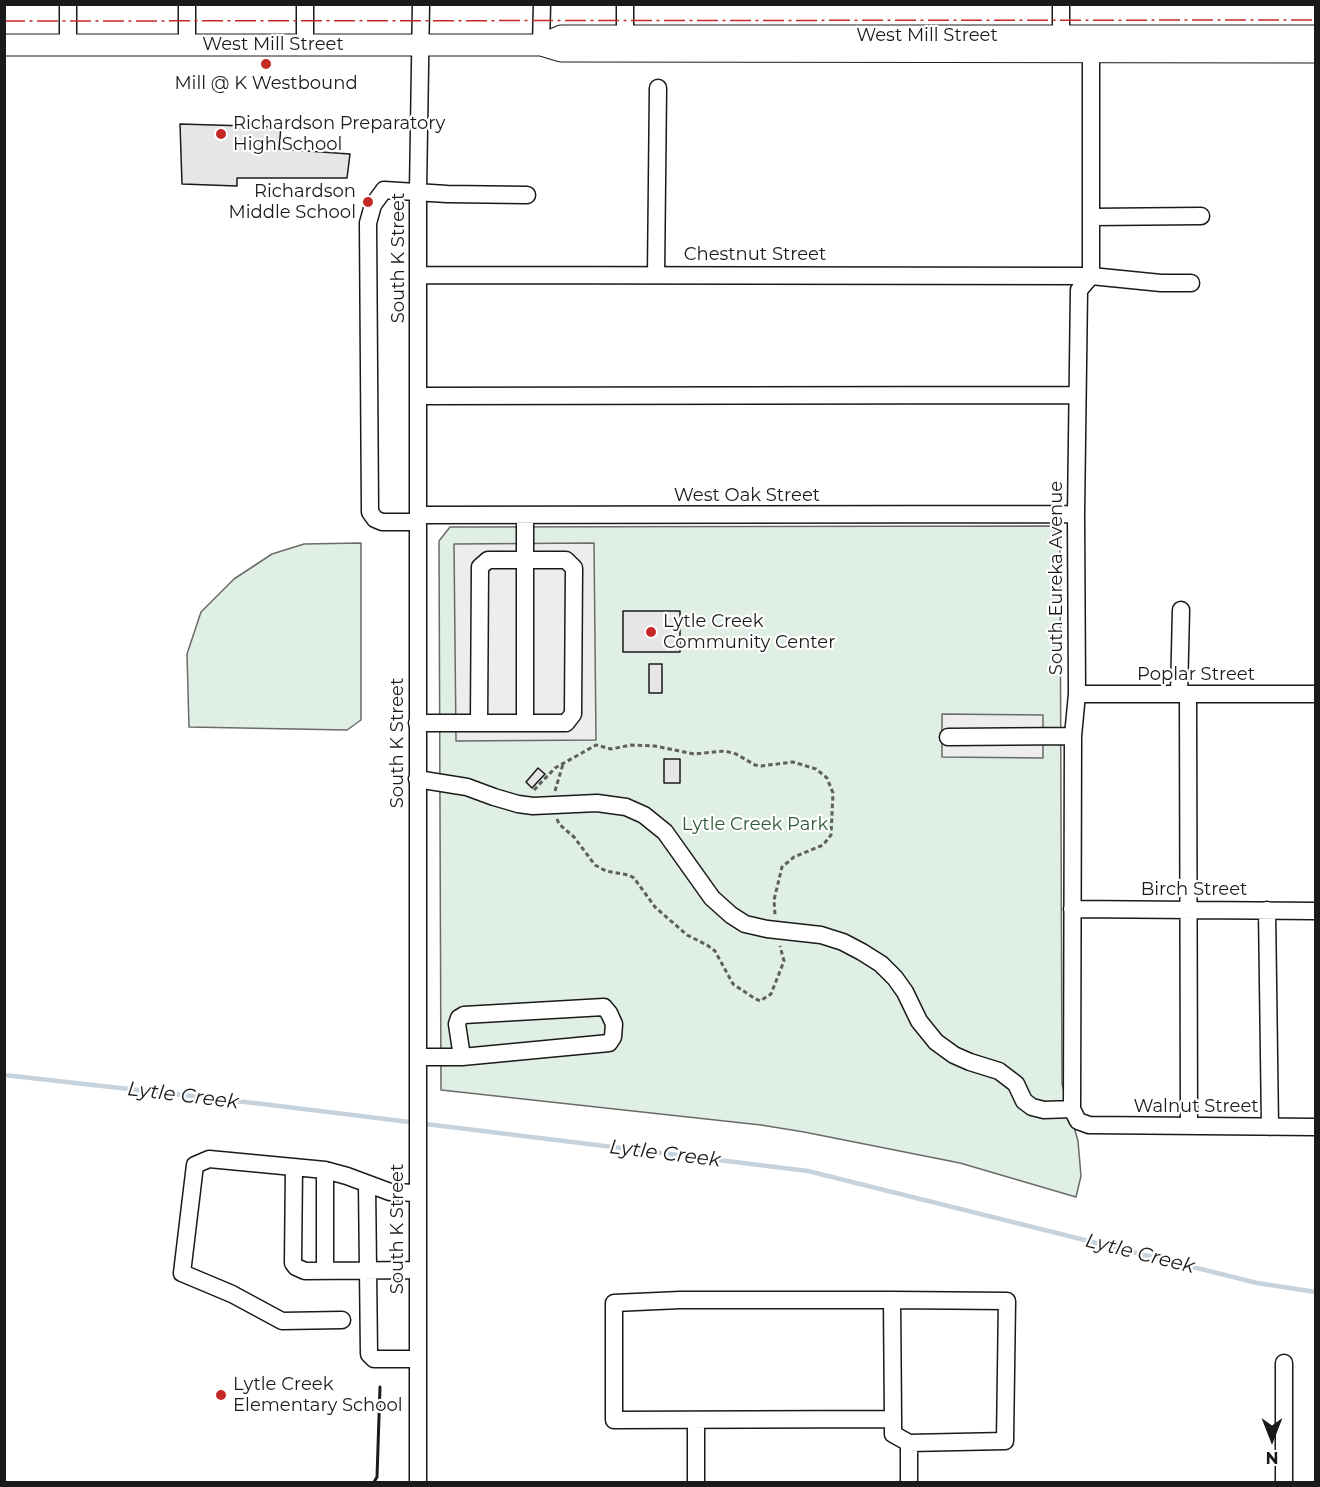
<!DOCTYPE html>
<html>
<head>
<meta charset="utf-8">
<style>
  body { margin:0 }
  #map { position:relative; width:1320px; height:1487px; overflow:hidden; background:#fff; font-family:Montserrat,sans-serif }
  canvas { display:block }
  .frame { position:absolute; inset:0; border:6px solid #1a1a1a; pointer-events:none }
  .north { position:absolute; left:1242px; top:1409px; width:60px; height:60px; -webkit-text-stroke:4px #fff; paint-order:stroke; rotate:180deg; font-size:16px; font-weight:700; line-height:24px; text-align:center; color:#1a1a1a }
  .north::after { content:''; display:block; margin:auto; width:21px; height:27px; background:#1a1a1a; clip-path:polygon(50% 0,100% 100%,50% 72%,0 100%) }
</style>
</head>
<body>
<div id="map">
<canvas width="1320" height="1487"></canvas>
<div class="frame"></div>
<div class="north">N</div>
</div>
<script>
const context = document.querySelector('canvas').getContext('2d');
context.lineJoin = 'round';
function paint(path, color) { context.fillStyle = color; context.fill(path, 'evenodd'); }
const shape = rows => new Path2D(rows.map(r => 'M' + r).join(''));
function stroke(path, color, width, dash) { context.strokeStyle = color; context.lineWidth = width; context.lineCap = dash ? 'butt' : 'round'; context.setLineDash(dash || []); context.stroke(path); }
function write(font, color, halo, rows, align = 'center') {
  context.font = font + ' Montserrat,sans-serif'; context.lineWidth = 4.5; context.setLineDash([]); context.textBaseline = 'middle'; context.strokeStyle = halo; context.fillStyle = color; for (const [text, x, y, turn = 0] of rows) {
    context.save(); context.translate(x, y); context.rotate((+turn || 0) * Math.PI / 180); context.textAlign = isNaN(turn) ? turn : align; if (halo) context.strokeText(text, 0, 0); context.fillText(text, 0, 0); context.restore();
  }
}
const green = shape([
  [1050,526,1060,537,1062,1084,1078,1141,1081,1176,1076,1197,960,1163,804,1132,761,1125,441,1090,439,541,450,527,1050,526],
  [361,543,361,720,347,730,189,727,187,654,201,612,234,579,272,554,304,544,361,543]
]);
const parking = shape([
  [594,543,596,740,456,741,454,544,594,543],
  [942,714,1043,715,1043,758,942,757,942,714]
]);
const stream = shape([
  [4,1075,263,1104,808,1171,1257,1283,1316,1292]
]);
const building = shape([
  [180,124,281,127,279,149,350,154,347,178,237,178,237,186,182,184,180,124],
  [623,611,680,611,680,652,623,652,623,611],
  [649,664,662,664,662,693,649,693,649,664],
  [664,759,680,759,680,783,664,783,664,759],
  [538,768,545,774,532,788,526,782,538,768]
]);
const path = shape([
  [534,790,555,768,596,745,611,749,631,745,655,746,694,754,725,751,736,754,755,765,761,766,793,762,816,769,827,778,833,793,831,835,823,845,794,857,782,867,774,900,775,915],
  [555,791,563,764],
  [557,819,559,824,574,837,595,865,606,871,629,875,634,878,655,907,687,935,707,945,715,951,733,984,754,998,760,1001,771,994,784,961,780,946]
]);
const minor = shape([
  [68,4,68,45],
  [187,4,187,45],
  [305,4,305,45],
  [625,4,625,36],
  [1061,4,1061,37],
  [1091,40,1091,276,1079,290,1076,514,1077,694,1073,736,1072,1109,1078,1121,1089,1125,1316,1127],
  [541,45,542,4],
  [1091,217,1201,216],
  [418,275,1091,276,1161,283,1191,283],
  [656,275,658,88],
  [419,396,1077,395],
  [418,515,1076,514],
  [418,522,382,522,375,519,370,512,368,223,373,205,384,190,447,194,527,195],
  [1077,694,1316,694],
  [1179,694,1181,610],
  [1188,694,1189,1126],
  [417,723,566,723,573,714,574,568,566,560,488,560,480,567,479,723],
  [525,723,525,515],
  [948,737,1073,736],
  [417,779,467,787,494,797,518,804,533,806,597,803,626,807,644,815,665,832,712,898,731,915,745,924,767,929,821,935,843,942,862,952,881,964,895,978,905,992,919,1021,936,1042,954,1055,970,1062,999,1071,1016,1084,1024,1101,1032,1107,1044,1110,1072,1109],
  [1072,909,1316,911],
  [1267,910,1270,1127],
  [418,1057,462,1057,609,1043,613,1037,614,1024,609,1013,604,1007,464,1015,459,1018,457,1024,462,1057],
  [294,1167,293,1263,296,1267,305,1271,418,1270],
  [325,1170,325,1271],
  [367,1184,369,1354,374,1359,418,1359],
  [892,1300,1007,1301,1005,1441,909,1443],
  [342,1320,282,1321,232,1294,182,1273,195,1165,209,1159,325,1170,347,1176,390,1192,418,1193],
  [893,1419,614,1420,614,1303,680,1300,892,1300,893,1419,893,1434,909,1443,909,1482],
  [418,1482,418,191,421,4],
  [696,1482,696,1420],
  [1284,1482,1284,1363]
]);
const major = shape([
  [4,45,541,45,561,51,1316,52],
  [541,45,561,36,1316,36]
]);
const wall = shape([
  [374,1482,377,1477,380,1387]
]);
const power = shape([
  [4,21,1316,20]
]);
const markers = [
  [266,64,6,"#c62828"],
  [221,134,6,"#c62828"],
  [368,202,6,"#c62828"],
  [651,632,6,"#c62828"],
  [221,1395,6,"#c62828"]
];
const streetNames = [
  ["West Mill Street",927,36],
  ["West Mill Street",273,45],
  ["Chestnut Street",755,255],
  ["South K Street",399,258,-90],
  ["West Oak Street",747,496],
  ["South Eureka Avenue",1057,578,-90],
  ["Poplar Street",1196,675],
  ["South K Street",398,743,-90],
  ["Birch Street",1194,890],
  ["Walnut Street",1196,1107],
  ["South K Street",398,1229,-90]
];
const poiNames = [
  ["Mill @ K Westbound",266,84,"center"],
  ["Richardson Preparatory",233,124],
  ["High School",233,145],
  ["Richardson",356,192,"right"],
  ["Middle School",356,213,"right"],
  ["Lytle Creek",663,622],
  ["Community Center",663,643],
  ["Lytle Creek",233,1385],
  ["Elementary School",233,1406]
];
const parkNames = [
  ["Lytle Creek Park",755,825]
];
const waterNames = [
  ["Lytle Creek",183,1096,7],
  ["Lytle Creek",665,1154,7],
  ["Lytle Creek",1140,1254,14]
];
paint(green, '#e0efe3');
stroke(green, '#6a6a6a', 1.5);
paint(parking, '#ededed');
stroke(parking, '#6a6a6a', 1.5);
stroke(stream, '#c6d2dc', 4.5);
paint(building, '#e6e6e6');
stroke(building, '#1a1a1a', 1.5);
stroke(minor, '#1a1a1a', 19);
stroke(major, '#1a1a1a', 23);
stroke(path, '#5f5f5f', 3, [4.5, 3]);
stroke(minor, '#fff', 16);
stroke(major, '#fff', 21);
stroke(wall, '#1a1a1a', 3);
stroke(power, '#c62828', 1.5, [21, 4.5, 3, 4.5]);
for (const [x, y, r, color] of markers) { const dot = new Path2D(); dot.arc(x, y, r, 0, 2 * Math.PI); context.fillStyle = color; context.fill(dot); stroke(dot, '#fff', 2); }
write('18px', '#1a1a1a', '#fff', streetNames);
write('18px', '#1a1a1a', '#fff', poiNames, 'left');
write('18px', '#2b5a34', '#fff', parkNames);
write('italic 20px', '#1a1a1a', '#fff', waterNames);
</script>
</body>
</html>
